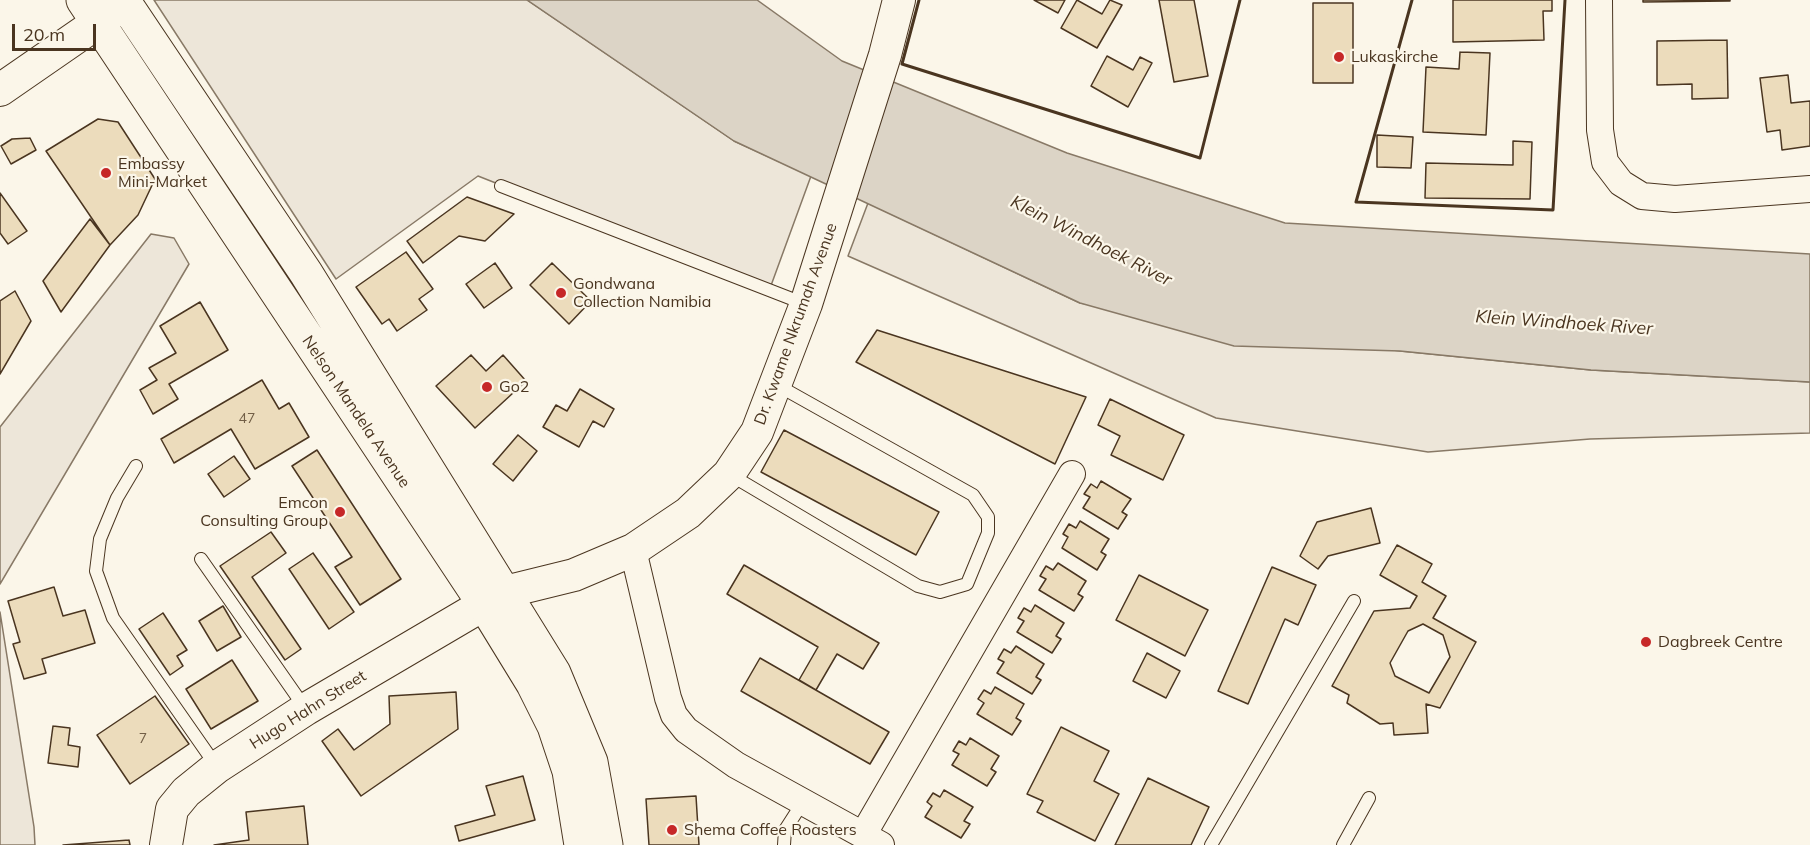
<!DOCTYPE html>
<html>
<head>
<meta charset="utf-8">
<style>
  body { margin:0 }
  #map { position:relative; width:1810px; height:845px; overflow:hidden; background:#fbf6e9; font-family:Mulish,sans-serif }
  canvas { display:block }
  .scale { position:absolute; left:12px; top:24px; width:84px; height:27px; box-sizing:border-box; border:3px solid #4a3520; border-top:0; padding-left:8px; font-size:18px; line-height:21px; white-space:nowrap; color:#4a3520; -webkit-text-stroke:4px #fbf6e9; paint-order:stroke }
</style>
</head>
<body>
<div id="map">
<canvas width="1810" height="845"></canvas>
<div class="scale">20 m</div>
</div>
<script>
const context = document.querySelector('canvas').getContext('2d');
context.lineJoin = 'round';
function paint(path, color) { context.fillStyle = color; context.fill(path, 'evenodd'); }
const shape = rows => new Path2D(rows.map(r => 'M' + r).join(''));
function stroke(path, color, width, dash) { context.strokeStyle = color; context.lineWidth = width; context.lineCap = dash ? 'butt' : 'round'; context.setLineDash(dash || []); context.stroke(path); }
function write(font, color, halo, rows, align = 'center') {
  context.font = font + ' Mulish,sans-serif'; context.lineWidth = 4.5; context.setLineDash([]); context.textBaseline = 'middle'; context.strokeStyle = halo; context.fillStyle = color; for (const [text, x, y, turn = 0] of rows) {
    context.save(); context.translate(x, y); context.rotate((+turn || 0) * Math.PI / 180); context.textAlign = isNaN(turn) ? turn : align; if (halo) context.strokeText(text, 0, 0); context.fillText(text, 0, 0); context.restore();
  }
}
const green = shape([
  [154,0,527,0,734,141,811,176,769,291,478,176,336,279,154,0],
  [868,203,1080,303,1400,351,1591,370,1810,382,1810,433,1590,439,1428,452,1216,418,848,256,868,203],
  [151,234,174,238,189,264,0,584,0,427,151,234],
  [0,612,34,827,35,845,0,845,0,612]
]);
const water = shape([
  [527,0,757,0,842,61,1067,153,1285,223,1810,254,1810,382,1591,370,1400,351,1234,346,1080,303,734,141,527,0]
]);
const building = shape([
  [1034,0,1065,0,1058,13,1034,0],
  [1077,0,1102,14,1110,0,1122,5,1097,48,1061,28,1077,0],
  [1159,0,1194,0,1208,76,1174,82,1159,0],
  [1453,0,1552,0,1552,11,1543,11,1544,40,1453,42,1453,0],
  [1643,0,1730,0,1730,1,1643,2,1643,0],
  [1313,3,1353,3,1353,83,1313,83,1313,3],
  [1727,40,1728,98,1692,99,1692,84,1657,85,1657,41,1727,40],
  [1460,52,1490,53,1486,135,1423,132,1426,67,1459,69,1460,52],
  [1107,56,1133,70,1140,57,1152,63,1128,107,1091,86,1107,56],
  [1788,75,1791,103,1810,101,1810,146,1782,150,1780,130,1767,132,1760,78,1788,75],
  [98,119,118,122,155,179,138,215,110,245,46,151,98,119],
  [1377,135,1413,137,1411,168,1377,167,1377,135],
  [30,138,36,150,11,164,1,146,12,139,30,138],
  [1513,141,1532,142,1530,199,1425,198,1426,163,1513,165,1513,141],
  [0,193,27,231,8,244,0,233,0,193],
  [467,197,514,214,485,241,459,236,423,263,407,241,467,197],
  [90,219,110,245,61,312,43,281,90,219],
  [406,252,433,289,419,299,427,310,397,331,389,319,382,324,356,287,406,252],
  [495,263,512,288,484,308,466,284,495,263],
  [552,263,591,301,569,324,530,285,552,263],
  [15,291,31,321,0,374,0,301,15,291],
  [200,302,228,350,169,384,178,399,153,414,140,390,157,380,149,368,176,353,160,326,200,302],
  [877,330,1086,397,1055,464,856,362,877,330],
  [471,355,486,371,503,355,526,381,475,428,436,386,471,355],
  [262,380,279,409,289,403,309,437,255,469,231,429,174,463,161,439,262,380],
  [580,389,614,409,604,427,593,421,579,447,543,427,556,405,567,411,580,389],
  [1110,399,1184,435,1163,480,1111,455,1120,436,1098,425,1110,399],
  [784,430,939,512,916,555,761,472,784,430],
  [518,435,537,451,513,481,493,464,518,435],
  [317,450,401,579,360,605,335,567,352,557,292,466,317,450],
  [234,456,250,479,224,497,208,474,234,456],
  [1101,481,1131,499,1122,512,1127,515,1118,529,1083,508,1090,497,1084,494,1091,484,1097,488,1101,481],
  [1371,508,1380,543,1328,556,1318,569,1300,556,1317,522,1371,508],
  [1080,521,1109,539,1101,552,1106,555,1097,570,1062,548,1068,537,1063,534,1069,524,1076,528,1080,521],
  [271,532,286,553,252,577,301,649,285,660,220,566,271,532],
  [1397,545,1432,564,1422,582,1446,596,1433,618,1476,642,1440,708,1426,704,1428,733,1394,735,1393,723,1380,724,1347,703,1349,695,1332,686,1374,611,1410,608,1417,596,1380,575,1397,545],
  [1423,624,1443,635,1450,657,1429,693,1395,676,1390,663,1408,631,1423,624],
  [313,553,354,612,329,629,289,569,313,553],
  [1058,563,1086,581,1078,594,1083,597,1074,611,1039,590,1046,579,1040,576,1046,566,1053,570,1058,563],
  [744,565,879,643,863,669,837,654,816,690,799,680,818,647,727,594,744,565],
  [1272,567,1316,585,1298,625,1285,619,1248,704,1218,691,1272,567],
  [1139,575,1208,610,1185,656,1116,620,1139,575],
  [54,587,63,616,85,610,95,643,42,659,46,673,24,679,13,644,20,642,8,601,54,587],
  [1035,605,1064,623,1056,636,1061,639,1052,653,1017,632,1024,621,1018,618,1024,608,1031,612,1035,605],
  [223,606,241,637,217,651,199,621,223,606],
  [163,613,187,650,177,656,183,666,170,675,139,629,163,613],
  [1016,646,1044,664,1036,677,1041,680,1032,694,997,673,1004,662,998,659,1004,649,1011,653,1016,646],
  [1147,653,1180,671,1166,698,1133,681,1147,653],
  [760,658,889,732,870,764,741,691,760,658],
  [232,660,258,701,211,729,186,689,232,660],
  [995,687,1024,704,1016,718,1021,721,1012,735,977,714,984,703,978,699,984,690,991,694,995,687],
  [456,692,458,729,361,796,322,741,338,729,354,750,390,724,389,696,456,692],
  [155,696,189,744,130,784,97,735,155,696],
  [53,726,70,728,68,745,80,747,78,767,48,763,53,726],
  [1061,727,1109,751,1094,781,1119,794,1095,841,1037,812,1043,801,1027,794,1061,727],
  [970,738,999,756,991,769,996,772,987,786,952,765,959,754,953,751,959,741,966,745,970,738],
  [523,776,535,820,459,841,455,826,495,815,486,786,523,776],
  [1148,778,1209,807,1191,845,1115,845,1148,778],
  [944,790,973,807,964,821,970,824,961,838,925,817,932,806,927,802,933,793,940,797,944,790],
  [696,796,699,845,649,845,646,799,696,796],
  [304,806,308,845,214,845,249,840,246,812,304,806],
  [129,840,130,845,63,845,129,840]
]);
const service = shape([
  [501,186,805,304],
  [136,466,117,498,100,539,96,571,113,618,217,767],
  [729,474,918,586,940,592,967,584,988,533,988,517,973,495,777,385],
  [201,559,305,708],
  [784,845,785,830,803,802],
  [1211,845,1354,601],
  [1343,845,1369,798]
]);
const minor = shape([
  [1599,0,1600,130,1605,162,1621,183,1642,196,1675,199,1810,189],
  [633,550,668,698,674,715,686,730,736,765,881,845],
  [863,835,1072,474]
]);
const tertiary = shape([
  [0,90,120,7],
  [166,845,172,809,186,792,217,767,306,709,505,592,574,575,633,550,688,513,729,474,757,432,806,304,885,55,899,0]
]);
const secondary = shape([
  [83,0,484,604,533,684,554,726,569,771,581,845],
  [123,0,306,273,554,673,591,762,606,845]
]);
const wall = shape([
  [919,0,902,64,1200,158,1240,0],
  [1412,0,1356,202,1553,210,1565,0]
]);
const markers = [
  [1339,57,6,"#c62828"],
  [106,173,6,"#c62828"],
  [561,293,6,"#c62828"],
  [487,387,6,"#c62828"],
  [340,512,6,"#c62828"],
  [1646,642,6,"#c62828"],
  [672,830,6,"#c62828"]
];
const numberNames = [
  ["47",247,419],
  ["7",143,739]
];
const poiNames = [
  ["Lukaskirche",1351,57],
  ["Embassy",118,164],
  ["Mini-Market",118,182],
  ["Gondwana",573,284],
  ["Collection Namibia",573,302],
  ["Go2",499,387],
  ["Emcon",328,503,"right"],
  ["Consulting Group",328,521,"right"],
  ["Dagbreek Centre",1658,642],
  ["Shema Coffee Roasters",684,830]
];
const streetNames = [
  ["Dr. Kwame Nkrumah Avenue",796,324,-70],
  ["Nelson Mandela Avenue",356,412,56],
  ["Hugo Hahn Street",308,710,-32]
];
const waterNames = [
  ["Klein Windhoek River",1091,241,27],
  ["Klein Windhoek River",1564,323,4]
];
paint(green, '#ede6d9');
stroke(green, '#887966', 1.5);
paint(water, '#dcd4c6');
stroke(water, '#887966', 1.5);
paint(building, '#ecdcbc');
stroke(building, '#4a3520', 1.5);
stroke(service, '#4a3520', 14);
stroke(minor, '#4a3520', 28);
stroke(tertiary, '#4a3520', 34);
stroke(secondary, '#4a3520', 35);
stroke(service, '#fbf6e9', 12);
stroke(minor, '#fbf6e9', 26);
stroke(tertiary, '#fbf6e9', 32);
stroke(secondary, '#fbf6e9', 33);
stroke(wall, '#4a3520', 3);
for (const [x, y, r, color] of markers) { const dot = new Path2D(); dot.arc(x, y, r, 0, 2 * Math.PI); context.fillStyle = color; context.fill(dot); stroke(dot, '#fbf6e9', 2); }
write('14px', '#725f47', null, numberNames);
write('16px', '#4a3520', '#fbf6e9', poiNames, 'left');
write('16px', '#4a3520', '#fbf6e9', streetNames);
write('italic 18px', '#4a3520', '#fbf6e9', waterNames);
</script>
</body>
</html>
